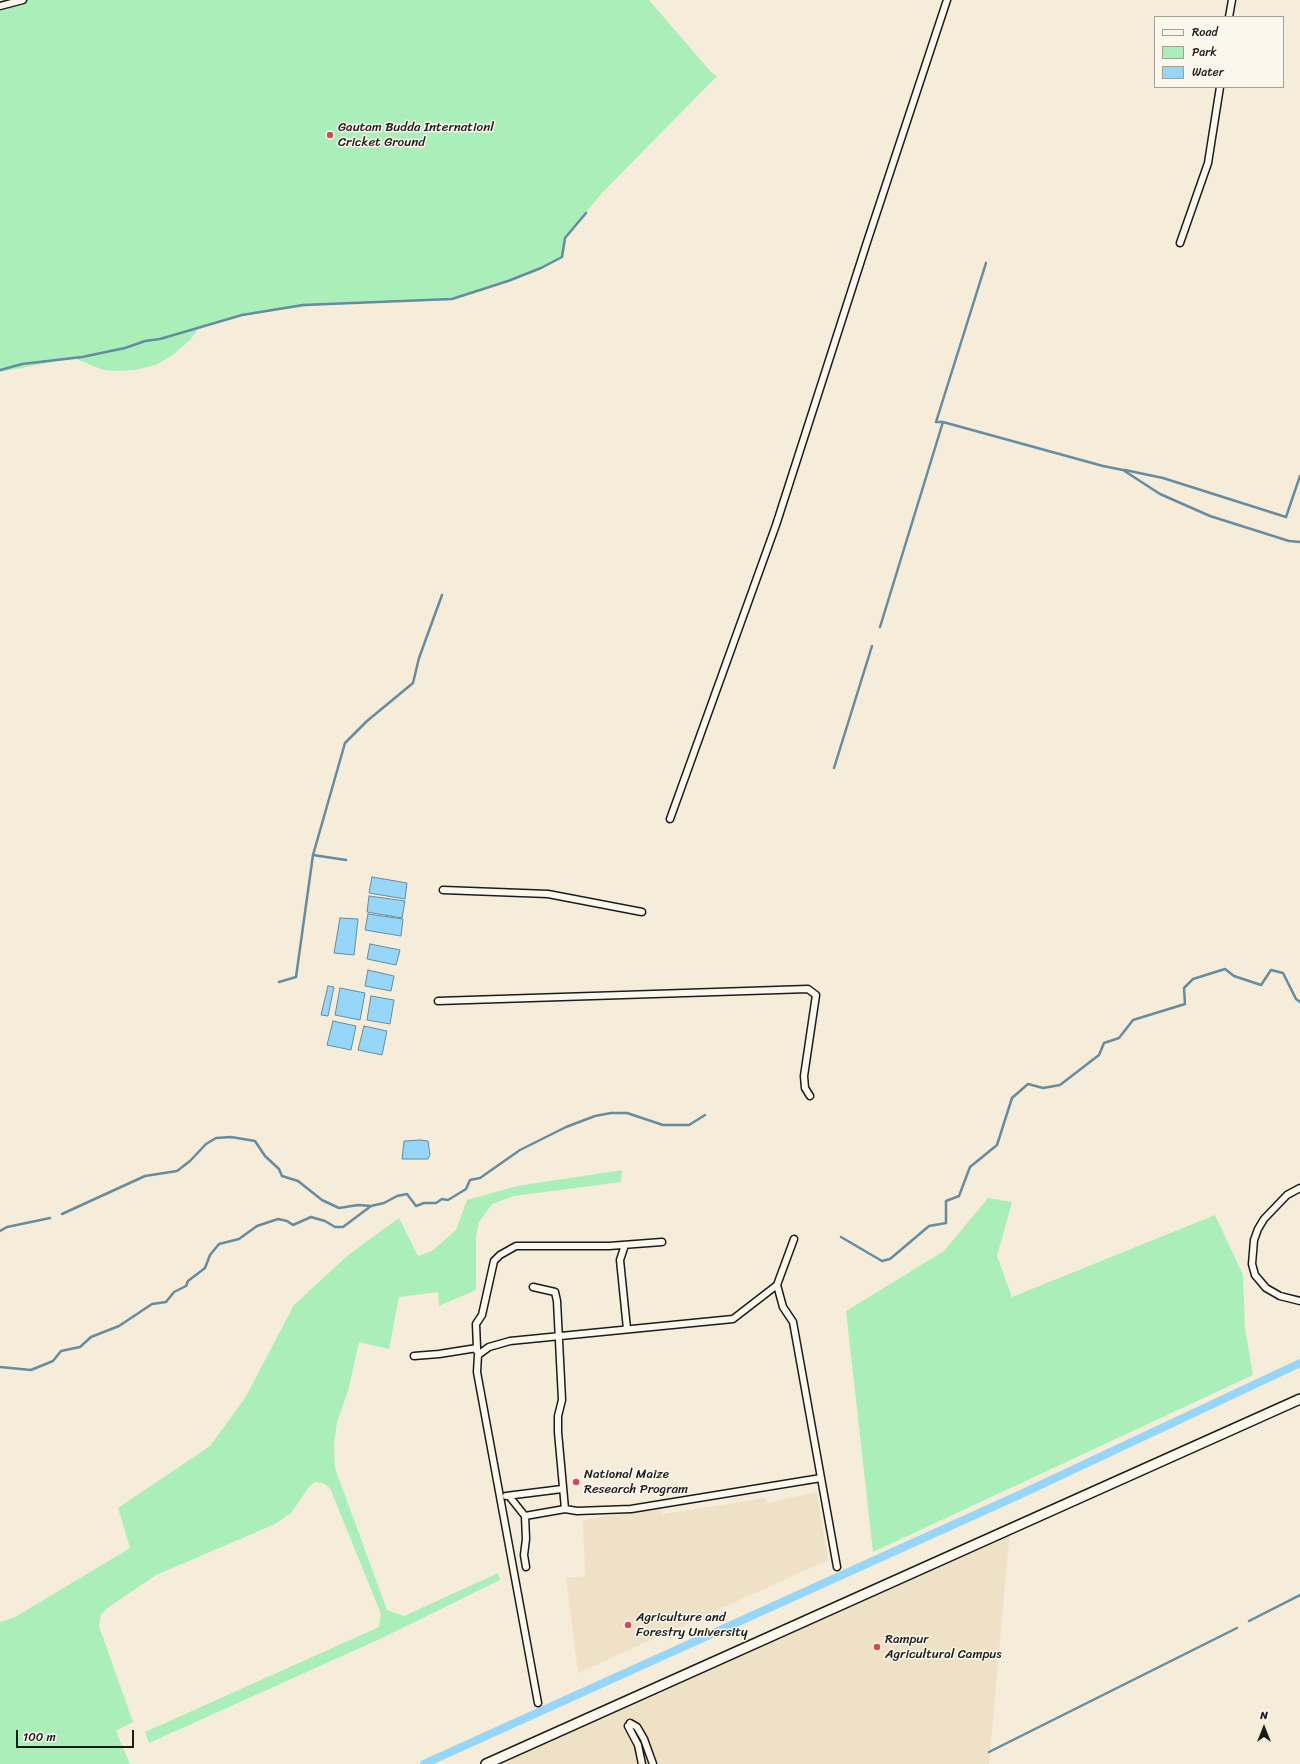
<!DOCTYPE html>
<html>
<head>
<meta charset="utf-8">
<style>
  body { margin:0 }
  #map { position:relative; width:1300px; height:1764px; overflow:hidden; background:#f5edda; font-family:Sriracha,sans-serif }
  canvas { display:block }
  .legend { position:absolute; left:1154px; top:16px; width:130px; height:72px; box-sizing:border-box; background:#fbf7ec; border:1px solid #a29f99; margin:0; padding:5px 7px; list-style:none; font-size:12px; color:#1c1c1c }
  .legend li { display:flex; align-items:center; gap:8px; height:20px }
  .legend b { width:20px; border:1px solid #a29f99 }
  .north { position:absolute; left:1244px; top:1708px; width:40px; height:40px; -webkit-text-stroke:3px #fbf7ec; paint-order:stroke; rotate:0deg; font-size:11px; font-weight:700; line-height:16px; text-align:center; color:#1c1c1c }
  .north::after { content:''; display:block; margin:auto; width:14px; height:18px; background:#1c1c1c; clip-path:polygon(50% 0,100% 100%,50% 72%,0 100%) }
  .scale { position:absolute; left:16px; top:1730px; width:118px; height:18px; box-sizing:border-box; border:2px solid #1c1c1c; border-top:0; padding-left:5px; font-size:12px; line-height:14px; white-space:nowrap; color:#1c1c1c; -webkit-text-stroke:3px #fbf7ec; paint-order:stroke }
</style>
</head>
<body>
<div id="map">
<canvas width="1300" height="1764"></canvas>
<ul class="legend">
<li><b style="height:5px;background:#fbf7ec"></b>Road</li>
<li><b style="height:11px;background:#aaefba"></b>Park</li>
<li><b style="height:11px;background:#96d6f8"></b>Water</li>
</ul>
<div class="north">N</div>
<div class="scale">100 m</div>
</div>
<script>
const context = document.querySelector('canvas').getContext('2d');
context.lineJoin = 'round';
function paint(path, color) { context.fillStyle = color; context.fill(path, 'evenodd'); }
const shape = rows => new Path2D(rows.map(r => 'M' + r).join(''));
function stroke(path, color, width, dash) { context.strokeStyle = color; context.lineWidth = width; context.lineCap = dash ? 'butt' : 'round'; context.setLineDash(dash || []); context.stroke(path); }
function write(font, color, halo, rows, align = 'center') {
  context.font = font + ' Sriracha,sans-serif'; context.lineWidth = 3; context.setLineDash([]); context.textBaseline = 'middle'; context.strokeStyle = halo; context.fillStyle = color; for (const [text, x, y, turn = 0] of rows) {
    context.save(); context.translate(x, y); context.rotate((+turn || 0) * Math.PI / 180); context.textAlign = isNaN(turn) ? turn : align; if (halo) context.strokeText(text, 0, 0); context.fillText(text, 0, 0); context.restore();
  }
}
const built = shape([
  [817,1492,828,1560,578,1673,566,1578,585,1576,583,1520,661,1508,663,1514,765,1498,767,1503],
  [1010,1529,989,1764,500,1764]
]);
const green = shape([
  [17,0,649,0,711,72,717,76,601,194,565,238,562,257,533,271,452,299,327,304,242,315,199,328,190,340,174,354,156,365,135,370,113,371,103,370,74,358,0,372,0,5],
  [622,1170,621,1182,514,1196,492,1204,479,1222,476,1236,476,1290,439,1306,438,1292,399,1297,389,1349,359,1342,348,1391,337,1422,334,1444,335,1468,387,1610,404,1616,498,1573,500,1580,382,1638,149,1743,145,1732,379,1627,381,1614,330,1488,323,1483,315,1482,309,1487,291,1513,275,1524,156,1575,106,1609,101,1615,99,1626,133,1722,116,1731,130,1764,0,1764,0,1622,15,1617,130,1548,118,1508,210,1446,245,1398,294,1305,347,1256,399,1218,418,1256,432,1251,456,1230,467,1200,517,1186],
  [988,1198,1012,1202,997,1256,1012,1297,1215,1215,1243,1275,1245,1328,1253,1375,873,1552,846,1311,944,1251]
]);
const water = shape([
  [372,877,407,883,405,899,369,893,372,877],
  [369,896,405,901,402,918,367,912,369,896],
  [368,914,403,919,401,936,365,930,368,914],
  [340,918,358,919,354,955,334,953,340,918],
  [370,944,400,950,396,965,367,959,370,944],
  [368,970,394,976,391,991,365,986,368,970],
  [328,986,334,987,328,1016,321,1015,328,986],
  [340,988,365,993,360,1020,335,1015,340,988],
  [371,996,394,1000,390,1024,367,1020,371,996],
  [333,1021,356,1026,351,1050,327,1045,333,1021],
  [364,1026,387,1031,382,1055,358,1050,364,1026],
  [420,1140,428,1141,430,1155,428,1159,402,1159,404,1141,420,1140]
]);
const stream = shape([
  [0,370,22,364,82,357,125,348,145,341,160,339,242,315,303,305,452,299,508,281,541,268,562,257,565,238,586,213],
  [943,422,936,422,986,263],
  [1125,470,1163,478,1286,517,1300,476],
  [880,627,943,422,1103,466,1123,470,1160,494,1210,516,1289,541,1300,542],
  [834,768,872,646],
  [313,855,346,860],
  [279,982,296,977,313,855,345,743,367,721,413,683,419,658,442,595],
  [62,1214,145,1176,177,1171,190,1161,206,1144,216,1138,231,1137,255,1141,265,1156,279,1169,282,1176,298,1181,322,1200,339,1208,358,1205,371,1206],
  [0,1231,7,1227,50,1218],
  [841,1237,882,1261,890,1259,929,1226,946,1223,946,1201,959,1196,970,1167,997,1145,1012,1098,1028,1084,1043,1088,1060,1085,1099,1055,1104,1043,1119,1038,1133,1020,1185,1004,1184,988,1193,979,1225,969,1234,976,1261,985,1271,970,1283,973,1296,999,1300,1002],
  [0,1367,31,1370,53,1361,61,1351,80,1347,91,1337,119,1326,152,1304,166,1302,174,1292,186,1286,188,1281,205,1268,210,1255,219,1244,239,1239,257,1226,278,1219,287,1221,293,1225,311,1217,325,1221,335,1227,343,1227,371,1206,384,1203,397,1196,407,1194,416,1206,424,1203,436,1203,442,1199,448,1200,466,1189,470,1180,480,1178,520,1150,566,1127,595,1116,611,1113,627,1113,663,1125,689,1125,705,1115],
  [1249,1621,1300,1595],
  [989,1752,1237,1628]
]);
const canal = shape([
  [424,1764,1019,1495,1300,1363]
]);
const minor = shape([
  [0,6,23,0],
  [1229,17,1232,0],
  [1180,243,1208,163,1220,87],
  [670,819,776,525,867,242,947,0],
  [443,890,548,894,642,912],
  [438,1001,808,989,816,995,804,1076,805,1088,810,1096],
  [1300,1188,1287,1195,1264,1219,1258,1229,1254,1240,1252,1264,1255,1275,1266,1288,1280,1296,1300,1301],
  [794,1239,777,1285,783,1307,793,1322,837,1567],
  [625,1245,620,1260,627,1329],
  [533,1287,555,1292,557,1301,562,1400,558,1416,558,1432,565,1509,577,1511,631,1509,821,1478],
  [477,1348,476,1324,482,1315,494,1261,500,1255,516,1246,609,1246,662,1242],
  [414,1356,439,1354,477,1348,477,1351],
  [506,1496,562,1489],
  [509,1496,525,1516,526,1539,524,1555,526,1567],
  [525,1516,565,1509],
  [538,1703,477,1372,478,1355,489,1347,510,1341,733,1319,777,1285],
  [630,1723,637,1727,644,1739,653,1764],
  [628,1726,638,1745,642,1764]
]);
const secondary = shape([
  [486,1764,1300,1399]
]);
const markers = [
  [330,135,4,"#d1495b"],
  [576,1482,4,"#d1495b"],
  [628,1625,4,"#d1495b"],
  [877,1647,4,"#d1495b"]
];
const poiNames = [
  ["Gautam Budda Internationl",338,128],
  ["Cricket Ground",338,143],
  ["National Maize",584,1475],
  ["Research Program",584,1490],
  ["Agriculture and",636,1618],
  ["Forestry University",636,1633],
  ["Rampur",885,1640],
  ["Agricultural Campus",885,1655]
];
paint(built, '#eee1c5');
paint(green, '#aaefba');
paint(water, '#96d6f8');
stroke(water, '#658ca0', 1);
stroke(stream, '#658ca0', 2.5);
stroke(canal, '#96d6f8', 8);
stroke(minor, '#1c1c1c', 9);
stroke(secondary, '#1c1c1c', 12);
stroke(minor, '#fbf7ec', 6);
stroke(secondary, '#fbf7ec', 9);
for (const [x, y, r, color] of markers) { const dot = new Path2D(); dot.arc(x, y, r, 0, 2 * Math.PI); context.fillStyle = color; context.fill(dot); stroke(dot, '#fbf7ec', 1.5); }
write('13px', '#1c1c1c', '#fbf7ec', poiNames, 'left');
</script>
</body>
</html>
